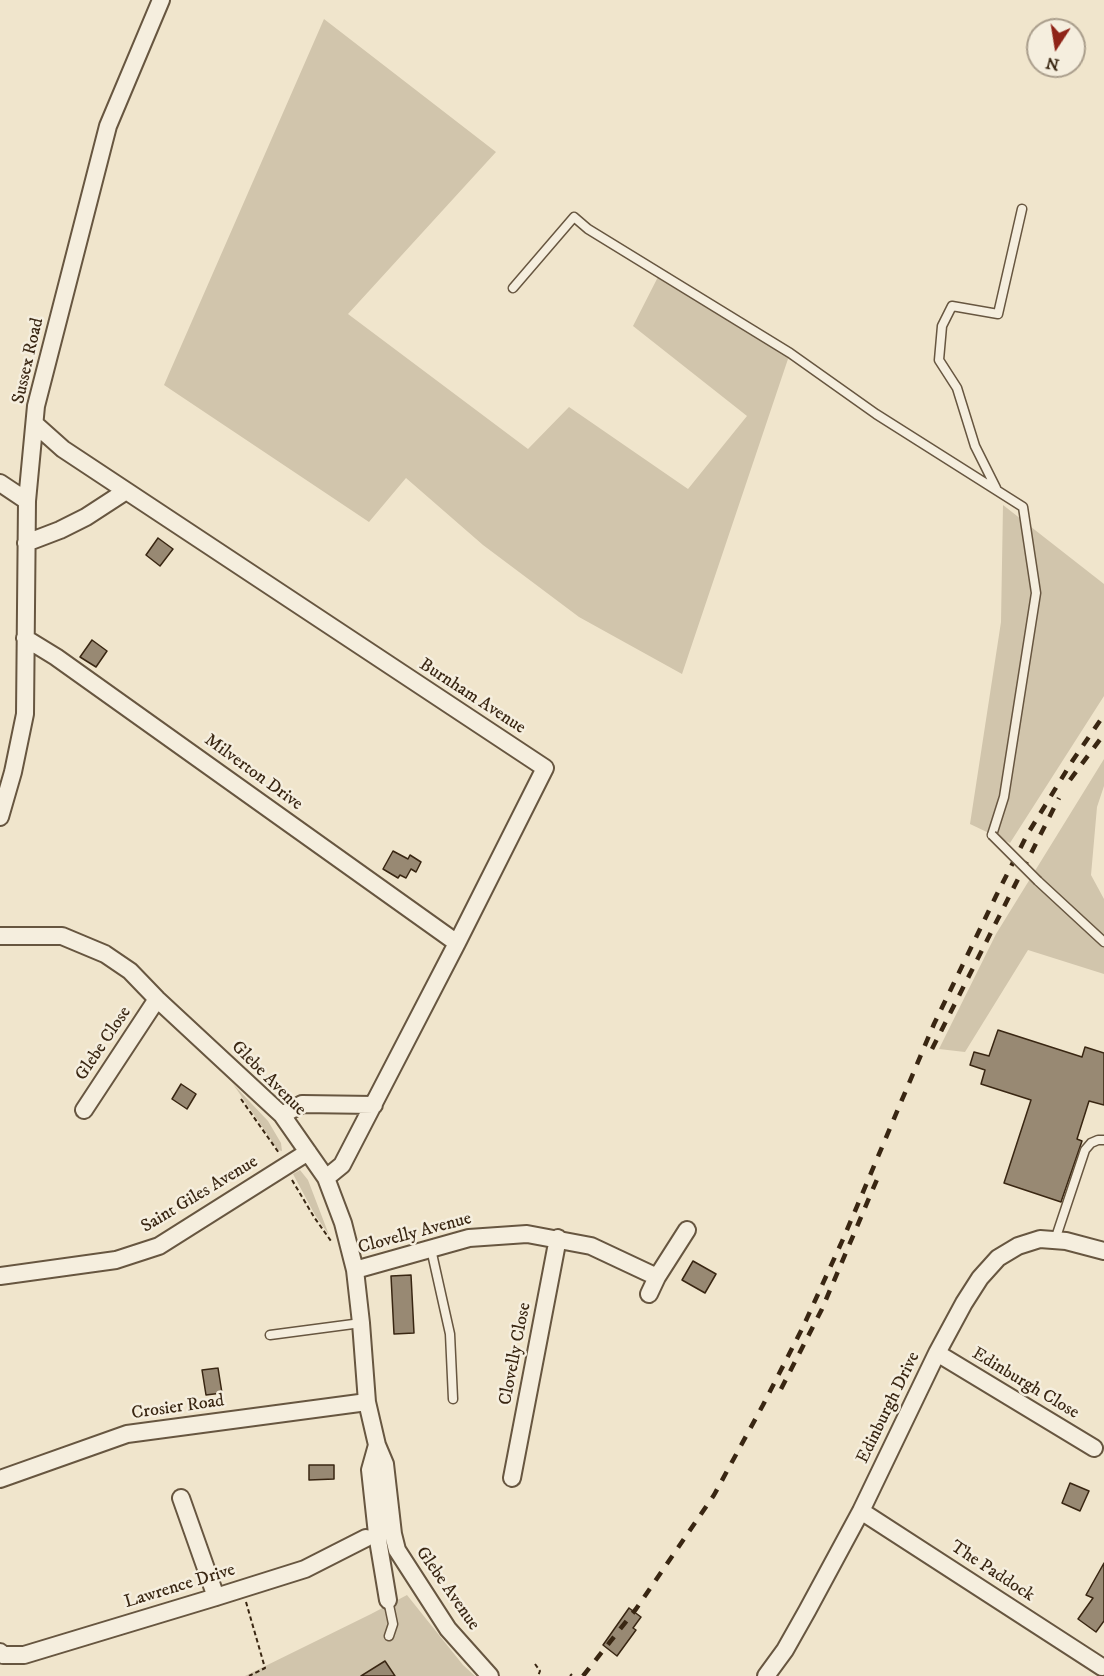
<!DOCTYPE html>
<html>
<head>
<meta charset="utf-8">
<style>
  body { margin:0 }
  #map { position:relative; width:1104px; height:1676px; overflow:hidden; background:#f0e5cc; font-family:"IM FELL DW Pica",serif }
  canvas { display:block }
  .north { position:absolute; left:1026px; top:18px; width:60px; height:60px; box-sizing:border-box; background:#f5eede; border:2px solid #aa9e8c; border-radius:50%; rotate:192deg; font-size:16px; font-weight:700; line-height:24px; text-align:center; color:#392612 }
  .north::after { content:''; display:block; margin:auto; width:21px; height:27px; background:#8f2418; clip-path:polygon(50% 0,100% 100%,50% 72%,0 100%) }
</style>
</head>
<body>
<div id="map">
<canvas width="1104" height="1676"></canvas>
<div class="north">N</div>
</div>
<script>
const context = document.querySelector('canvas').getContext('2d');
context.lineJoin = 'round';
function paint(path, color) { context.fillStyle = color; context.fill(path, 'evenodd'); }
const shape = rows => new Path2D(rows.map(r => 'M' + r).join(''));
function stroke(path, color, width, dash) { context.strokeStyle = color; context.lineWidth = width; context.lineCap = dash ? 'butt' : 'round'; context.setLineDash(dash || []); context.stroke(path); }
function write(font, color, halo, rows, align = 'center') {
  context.font = font + ' "IM FELL DW Pica",serif'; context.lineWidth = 5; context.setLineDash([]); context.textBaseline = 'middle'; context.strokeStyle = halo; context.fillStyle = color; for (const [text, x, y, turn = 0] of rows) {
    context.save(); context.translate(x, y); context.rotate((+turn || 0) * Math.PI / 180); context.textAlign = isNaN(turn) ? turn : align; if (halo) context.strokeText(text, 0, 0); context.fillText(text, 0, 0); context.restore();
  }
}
const green = shape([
  [324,19,496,152,348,314,528,449,569,407,688,489,747,416,633,326,660,273,790,353,682,674,579,617,483,545,406,478,369,522,164,385],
  [1003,505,1104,584,1104,696,1010,843,970,824,1001,622],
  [1104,759,1104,786,1097,807,1091,875,1104,899,1104,974,1028,950,965,1052,939,1049,996,934],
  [233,1084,268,1121,281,1143,282,1151,278,1150],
  [300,1170,308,1180,329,1235,315,1215,293,1174],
  [407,1595,463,1665,475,1676,245,1676,371,1614]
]);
const building = shape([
  [158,538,173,549,160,566,146,555,158,538],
  [92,640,107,651,96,667,80,657,92,640],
  [393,851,408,859,410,855,421,862,416,872,411,869,406,878,400,875,398,878,383,869,393,851],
  [998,1030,1082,1057,1085,1047,1104,1053,1104,1105,1089,1101,1077,1139,1082,1141,1061,1202,1004,1183,1031,1100,981,1084,985,1070,970,1065,974,1052,989,1056,998,1030],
  [181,1084,196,1094,187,1109,172,1099,181,1084],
  [693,1261,716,1274,705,1293,682,1280,693,1261],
  [411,1275,414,1333,394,1334,391,1276,411,1275],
  [218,1368,222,1393,206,1395,202,1370,218,1368],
  [309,1465,334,1465,334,1479,309,1480,309,1465],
  [1070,1483,1089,1491,1080,1511,1062,1503,1070,1483],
  [1104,1563,1104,1621,1096,1632,1078,1619,1093,1598,1086,1595,1104,1563],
  [629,1608,641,1617,633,1628,636,1630,617,1656,603,1645,629,1608],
  [385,1661,395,1676,361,1676,385,1661]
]);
const path = shape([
  [241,1099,279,1153],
  [292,1180,314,1217,331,1241],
  [246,1602,265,1668,249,1676],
  [535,1664,540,1671,538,1676],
  [570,1676,572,1674]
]);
const service = shape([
  [513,288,574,217,588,229,790,353,876,414,1023,507,1036,593,1004,797,992,835],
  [996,488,975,446,957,388,939,360,942,326,952,306,998,314,1022,209],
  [1038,881,1104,942],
  [1055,1240,1085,1150,1091,1143,1098,1140,1104,1140],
  [431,1249,450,1334,453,1399],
  [270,1335,361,1323],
  [388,1600,393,1624,389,1636]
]);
const minor = shape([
  [35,424,63,449,545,768,457,943,342,1165,326,1178],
  [0,483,27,501],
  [26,543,60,530,86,517,126,491],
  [25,638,56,657,457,943],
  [0,817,13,772,25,714,27,501,36,406,108,126,161,0],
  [0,936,62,936,105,954,130,971,157,999,282,1115,326,1178,343,1223,355,1270,361,1323,367,1402,377,1445,385,1464,393,1534,397,1550,448,1629,490,1676],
  [84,1110,157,999],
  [282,1115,302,1104,374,1105],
  [355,1270,469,1238,527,1234,591,1246,657,1277],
  [0,1276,116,1260,159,1246,308,1152],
  [649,1294,657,1277,687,1230],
  [937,1353,1094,1448],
  [377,1445,370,1470,377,1534,388,1600],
  [512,1478,558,1238],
  [0,1479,127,1434,367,1402],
  [181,1498,216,1597],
  [861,1511,1102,1667],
  [0,1652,3,1655,24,1655,216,1597,305,1569,366,1538],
  [766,1676,785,1650,807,1611,861,1511,937,1353,964,1303,980,1278,998,1258,1018,1246,1040,1239,1066,1241,1104,1251]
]);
const rail = shape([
  [1070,780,1104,734],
  [932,1049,1059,798],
  [781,1389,822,1309,878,1177],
  [583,1676,636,1609,714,1495,763,1405,803,1327,844,1237,934,1024,996,896,1027,835,1073,760,1104,715]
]);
const serviceBridge = shape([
  [992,835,1038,881]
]);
const streetNames = [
  ["Sussex Road",29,361,-77],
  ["Burnham Avenue",472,697,33],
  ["Milverton Drive",253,773,36],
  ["Glebe Close",104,1044,-56],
  ["Glebe Avenue",268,1079,45],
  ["Saint Giles Avenue",200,1195,-31],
  ["Clovelly Avenue",415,1234,-15],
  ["Clovelly Close",516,1354,-79],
  ["Edinburgh Close",1025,1384,31],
  ["Crosier Road",178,1408,-8],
  ["Edinburgh Drive",889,1408,-64],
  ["The Paddock",992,1572,33],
  ["Lawrence Drive",180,1587,-17],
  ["Glebe Avenue",447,1589,55]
];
paint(green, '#d1c5ac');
paint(building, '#988973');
stroke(building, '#392612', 1.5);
stroke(service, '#675640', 11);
stroke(minor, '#675640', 20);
stroke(path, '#392612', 2, [4.5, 3]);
stroke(service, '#f5eede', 8);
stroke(minor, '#f5eede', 16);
stroke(rail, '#392612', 4.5, [10, 10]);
stroke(serviceBridge, '#675640', 11, []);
stroke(serviceBridge, '#f5eede', 8);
write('18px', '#392612', '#f5eede', streetNames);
</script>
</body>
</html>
